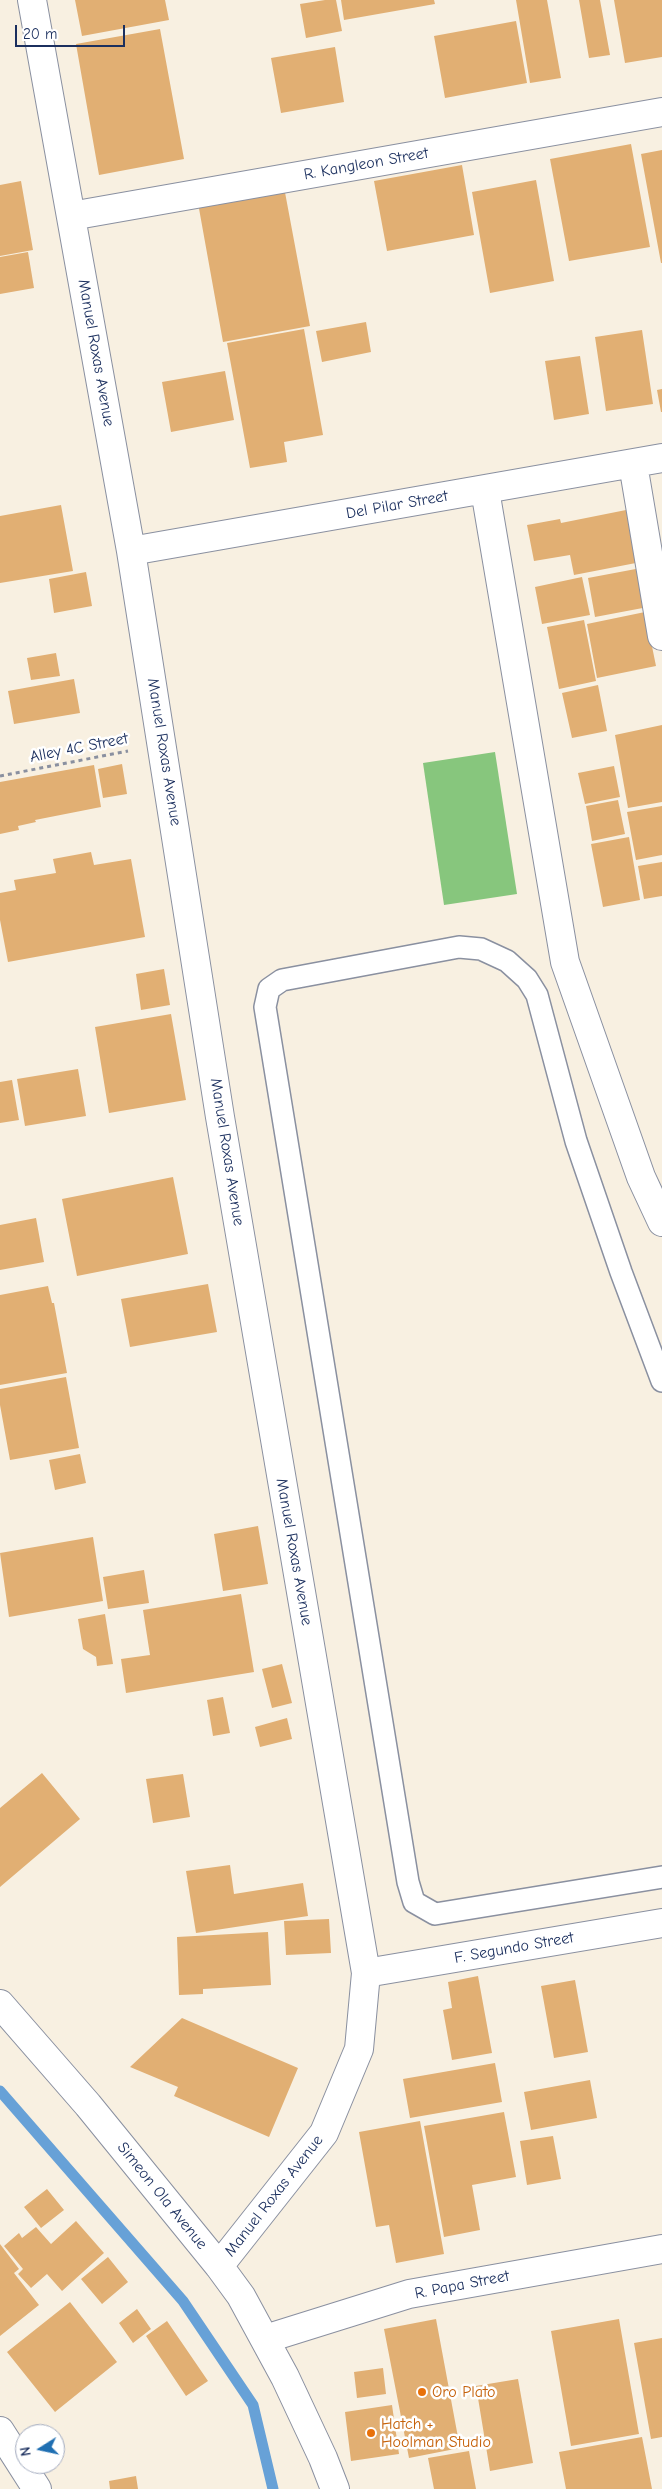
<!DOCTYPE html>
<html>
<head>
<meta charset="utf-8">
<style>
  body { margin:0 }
  #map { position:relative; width:662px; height:2489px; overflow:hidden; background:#f8f0e1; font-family:"Comic Neue",sans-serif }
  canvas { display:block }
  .north { position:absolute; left:15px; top:2424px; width:50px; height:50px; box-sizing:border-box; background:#fff; border:1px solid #a4acbf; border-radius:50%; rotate:260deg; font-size:14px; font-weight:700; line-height:20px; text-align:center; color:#1b2f5e }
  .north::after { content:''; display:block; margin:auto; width:18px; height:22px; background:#1f6fb2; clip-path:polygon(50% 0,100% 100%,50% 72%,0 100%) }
  .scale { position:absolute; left:15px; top:25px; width:110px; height:22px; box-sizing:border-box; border:2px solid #1b2f5e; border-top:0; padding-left:6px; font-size:15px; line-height:18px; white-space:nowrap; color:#1b2f5e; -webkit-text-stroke:4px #fff; paint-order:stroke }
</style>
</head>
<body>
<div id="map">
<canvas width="662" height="2489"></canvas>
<div class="north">N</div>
<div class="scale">20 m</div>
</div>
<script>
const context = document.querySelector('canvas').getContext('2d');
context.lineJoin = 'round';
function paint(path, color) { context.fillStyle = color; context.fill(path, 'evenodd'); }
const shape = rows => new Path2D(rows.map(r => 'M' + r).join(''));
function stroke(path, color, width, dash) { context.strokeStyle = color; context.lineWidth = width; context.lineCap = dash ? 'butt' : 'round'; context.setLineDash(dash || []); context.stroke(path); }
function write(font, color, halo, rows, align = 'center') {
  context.font = font + ' "Comic Neue",sans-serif'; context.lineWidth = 5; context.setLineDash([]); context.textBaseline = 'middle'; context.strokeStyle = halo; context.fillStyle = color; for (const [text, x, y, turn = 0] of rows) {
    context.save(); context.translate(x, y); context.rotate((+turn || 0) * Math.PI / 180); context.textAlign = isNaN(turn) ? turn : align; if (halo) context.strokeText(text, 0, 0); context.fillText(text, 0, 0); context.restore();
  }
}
const green = shape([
  [495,752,517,894,444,905,423,763]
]);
const stream = shape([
  [0,2091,183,2301,253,2405,273,2489]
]);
const building = shape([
  [75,0,165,0,169,20,82,36],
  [325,0,336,0,342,31,306,38,300,4],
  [341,0,434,0,435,4,344,20],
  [516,0,547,0,561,78,530,83],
  [579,0,600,0,610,55,589,58],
  [614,0,662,0,662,57,625,63],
  [516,21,527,83,445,98,434,36],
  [160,29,184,159,99,175,76,44],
  [335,47,344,102,281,113,271,58],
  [631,144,650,247,569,261,550,159],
  [662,150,662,263,661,263,641,154],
  [462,165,474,235,387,251,374,181],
  [536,180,554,281,490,293,472,192],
  [21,181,33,250,0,256,0,185],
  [284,187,310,326,223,342,198,203],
  [28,252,34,288,0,294,0,257],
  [366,322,371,352,322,362,316,331],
  [304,329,323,435,284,442,287,462,250,468,227,343],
  [642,330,653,404,606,411,595,337],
  [580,356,589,414,554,420,545,361],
  [225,371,234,420,171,432,162,382],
  [662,389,662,412,661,412,657,390],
  [61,505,73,571,0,583,0,516],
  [631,509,641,562,574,575,570,555,534,561,527,525,560,519,561,523],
  [641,568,648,607,595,617,588,578],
  [86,572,92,606,54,613,49,579],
  [582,577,590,615,542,624,535,587],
  [645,612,656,666,597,678,587,624],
  [584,620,596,681,559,689,547,627],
  [56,653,60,676,31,680,27,658],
  [74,679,80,713,14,724,8,691],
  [598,685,607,731,572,738,562,693],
  [662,725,662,802,628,808,615,735],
  [122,764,127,794,103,798,98,769],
  [94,765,101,807,35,820,36,822,18,826,19,830,0,834,0,782],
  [614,766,620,797,585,804,578,773],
  [618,800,625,834,592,841,586,806],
  [662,806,662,855,636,860,627,812],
  [629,837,640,900,603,907,591,844],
  [91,852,94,865,131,859,145,937,8,962,0,920,0,893,16,890,14,880,56,873,53,859],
  [662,862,662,896,644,899,638,866],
  [164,969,170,1005,141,1010,136,974],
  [171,1014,186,1100,109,1113,95,1027],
  [78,1069,86,1116,25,1126,17,1079],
  [12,1080,19,1120,0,1123,0,1082],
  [173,1177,188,1254,77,1276,62,1199],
  [36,1218,44,1262,0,1270,0,1225],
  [208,1284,217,1332,130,1347,121,1299],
  [48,1286,52,1303,54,1303,67,1373,0,1385,0,1295],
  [66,1377,79,1448,10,1460,0,1405,0,1389],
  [80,1454,86,1483,55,1490,49,1460],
  [258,1526,268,1584,223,1591,214,1534],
  [93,1537,103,1601,9,1617,0,1553],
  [144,1570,149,1603,108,1609,103,1577],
  [241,1594,254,1672,126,1693,121,1659,150,1655,143,1610],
  [105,1614,113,1664,97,1666,96,1657,83,1649,78,1619],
  [282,1664,292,1703,272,1708,262,1669],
  [223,1697,230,1733,213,1736,207,1700],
  [287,1718,292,1739,260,1747,255,1727],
  [42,1773,80,1819,0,1887,0,1808],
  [183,1774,190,1817,153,1823,146,1779],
  [230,1865,234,1894,303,1883,308,1916,196,1933,186,1871],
  [329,1919,331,1953,286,1955,284,1921],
  [268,1932,271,1985,203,1989,203,1994,179,1995,177,1937],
  [478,1976,492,2053,452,2060,443,2010,452,2008,448,1982],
  [575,1980,588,2052,554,2058,541,1986],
  [182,2018,298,2068,269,2137,174,2096,178,2087,130,2067],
  [495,2063,502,2102,410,2118,403,2079],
  [590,2080,597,2118,531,2130,524,2092],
  [504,2112,516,2177,472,2185,480,2230,444,2237,424,2126],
  [420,2121,444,2254,396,2263,389,2225,376,2227,359,2132],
  [553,2136,561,2179,527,2185,520,2141],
  [47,2189,64,2210,41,2228,24,2207],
  [76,2221,104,2253,62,2291,47,2274,31,2288,18,2274,23,2269,4,2246,19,2233,22,2238,36,2227,51,2244],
  [0,2244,19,2269,14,2273,39,2305,0,2336],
  [108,2257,128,2282,102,2304,81,2279],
  [70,2302,117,2362,55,2412,7,2352],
  [137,2309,151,2329,133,2343,119,2323],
  [436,2319,460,2448,409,2458,384,2329],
  [619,2319,639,2434,571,2446,551,2331],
  [167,2321,208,2381,186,2396,146,2336],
  [662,2338,662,2437,651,2439,634,2343],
  [383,2368,386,2394,357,2398,354,2372],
  [518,2379,533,2463,490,2471,476,2386],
  [392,2405,399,2454,351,2461,345,2412],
  [642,2437,652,2489,566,2489,559,2452],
  [469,2451,476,2489,434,2489,428,2458],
  [136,2476,138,2489,110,2489,109,2481]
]);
const path = shape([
  [0,776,128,751]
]);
const service = shape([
  [662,1381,621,1272,576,1141,537,995,527,979,507,961,481,949,459,947,282,980,269,989,265,1007,408,1882,414,1902,435,1914,662,1877]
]);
const minor = shape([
  [32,0,131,551,220,1117,366,1973,359,2049,324,2133,219,2266],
  [71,216,662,112],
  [633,464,662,636],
  [485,490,565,962,641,1177,662,1222],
  [131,551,662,458],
  [366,1973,662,1923],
  [0,2004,88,2105,219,2266,241,2296,285,2377,323,2458,335,2489],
  [265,2339,409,2294,662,2249],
  [0,2431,37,2489]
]);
const markers = [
  [422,2392,5,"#e8710a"],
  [371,2433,5,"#e8710a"]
];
const streetNames = [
  ["R. Kangleon Street",366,164,-10],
  ["Manuel Roxas Avenue",96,353,80],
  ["Del Pilar Street",397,505,-10],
  ["Alley 4C Street",79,748,-11],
  ["Manuel Roxas Avenue",164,752,81],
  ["Manuel Roxas Avenue",227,1152,81],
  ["Manuel Roxas Avenue",294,1552,80],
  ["F. Segundo Street",514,1948,-10],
  ["Simeon Ola Avenue",162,2196,51],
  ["Manuel Roxas Avenue",274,2196,-52],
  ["R. Papa Street",462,2285,-11]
];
const foodNames = [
  ["Oro Plato",432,2392],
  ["Hatch +",381,2424],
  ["Hoolman Studio",381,2442]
];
paint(green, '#87c67d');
stroke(stream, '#67a1d7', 11);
paint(building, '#e1af73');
stroke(service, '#8a90a0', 24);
stroke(minor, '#8a90a0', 30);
stroke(path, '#8a90a0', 3, [4, 4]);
stroke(service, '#fff', 21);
stroke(minor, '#fff', 28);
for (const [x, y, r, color] of markers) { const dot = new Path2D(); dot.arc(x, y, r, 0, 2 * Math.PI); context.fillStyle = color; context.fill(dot); stroke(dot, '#fff', 2); }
write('16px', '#1b2f5e', '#fff', streetNames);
write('16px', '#c56008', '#fff', foodNames, 'left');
</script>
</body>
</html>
